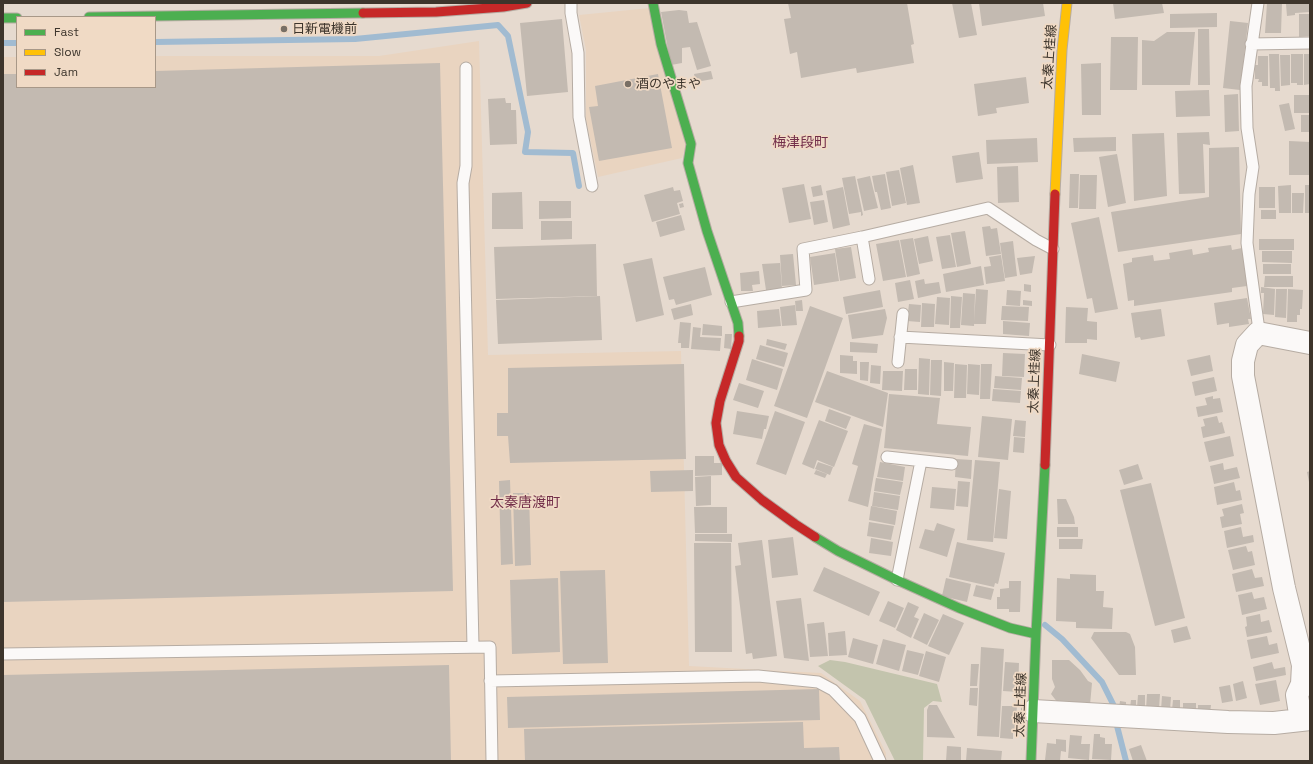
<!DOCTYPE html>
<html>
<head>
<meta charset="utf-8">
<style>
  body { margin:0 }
  #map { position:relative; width:1313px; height:764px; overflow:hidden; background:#e6dacf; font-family:"Space Grotesk",sans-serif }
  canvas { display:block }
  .frame { position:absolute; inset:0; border:4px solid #3d352c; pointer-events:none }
  .legend { position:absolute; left:16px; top:16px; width:140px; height:72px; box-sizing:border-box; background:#f0dac5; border:1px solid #a89888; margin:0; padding:5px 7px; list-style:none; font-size:12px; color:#3d352c }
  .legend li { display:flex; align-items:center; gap:8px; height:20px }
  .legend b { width:20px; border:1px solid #a89888 }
</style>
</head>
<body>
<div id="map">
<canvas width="1313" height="764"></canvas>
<div class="frame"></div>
<ul class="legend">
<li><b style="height:5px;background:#4caf50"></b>Fast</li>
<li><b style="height:5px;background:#ffc107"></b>Slow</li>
<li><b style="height:5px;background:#c62828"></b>Jam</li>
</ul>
</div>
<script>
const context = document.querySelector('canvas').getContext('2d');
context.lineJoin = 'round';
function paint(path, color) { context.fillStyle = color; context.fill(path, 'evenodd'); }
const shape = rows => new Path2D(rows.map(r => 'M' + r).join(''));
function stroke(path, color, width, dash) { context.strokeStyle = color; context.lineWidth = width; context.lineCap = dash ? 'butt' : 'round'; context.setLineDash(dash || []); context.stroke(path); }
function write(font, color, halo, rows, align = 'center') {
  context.font = font + ' "Space Grotesk","Noto Sans JP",sans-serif'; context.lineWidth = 3.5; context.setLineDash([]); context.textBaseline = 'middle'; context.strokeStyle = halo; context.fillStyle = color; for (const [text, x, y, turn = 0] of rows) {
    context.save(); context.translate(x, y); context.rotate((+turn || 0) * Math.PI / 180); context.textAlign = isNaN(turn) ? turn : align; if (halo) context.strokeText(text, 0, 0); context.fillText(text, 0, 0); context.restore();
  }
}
const built = shape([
  [650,8,687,144,682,158,598,177,586,119,586,50,579,15],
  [479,41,488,355,681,351,689,666,821,673,860,701,886,753,886,761,3,761,3,57,17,57,17,87,155,87,155,56,379,56]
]);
const green = shape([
  [830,660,845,662,937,684,942,702,933,701,924,708,923,761,895,761,865,700,818,666]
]);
const stream = shape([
  [155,42,355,39,498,25,508,36,528,132,525,152,573,153,579,186],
  [3,43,17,43],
  [1045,625,1062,639,1102,682,1114,706],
  [1116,722,1126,761]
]);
const building = shape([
  [788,3,907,3,914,44,911,45,914,63,857,73,856,68,801,78,797,52,790,54,784,19,791,18],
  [952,3,971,3,977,35,959,38],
  [979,3,1043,3,1045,16,982,26],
  [1113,3,1162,3,1164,13,1115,19],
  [1267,3,1282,3,1281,33,1265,33],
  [1294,3,1310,3,1310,12,1295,13,1295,15,1287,16,1286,4],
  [679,10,687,11,689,23,697,22,711,66,697,70,690,47,682,48,682,63,671,65,661,12],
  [1217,13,1217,27,1170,28,1170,14],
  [1299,14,1310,14,1310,36,1299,37],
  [562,19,568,92,527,96,520,23],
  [1230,21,1248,23,1240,90,1223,88],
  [1198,29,1209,29,1210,85,1198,85],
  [1167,32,1195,32,1190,85,1142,85,1142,40,1154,41],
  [1111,37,1138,37,1137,90,1110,90],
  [1269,54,1279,54,1280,91,1275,91,1275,88,1270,88],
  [1291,54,1303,54,1303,85,1297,85,1297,83,1291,83],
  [1304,54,1310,54,1310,84,1304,85],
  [1280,55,1290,55,1290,85,1281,86],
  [1258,56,1268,56,1268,86,1262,86,1262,82,1258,82,1259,79,1255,79,1255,65,1258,65],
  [440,63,453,591,3,602,3,74,17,74,17,87,155,87,155,71],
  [1101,63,1101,115,1082,115,1081,64],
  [711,71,713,79,696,82,694,74],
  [658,74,672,148,599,161,589,107,598,106,595,86],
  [1026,77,1029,103,996,108,997,113,978,116,974,84],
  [1209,90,1210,116,1176,117,1175,91],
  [1238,94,1239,131,1225,132,1224,95],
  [1294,95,1310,95,1310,113,1294,113],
  [505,98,506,103,511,103,511,110,516,110,517,144,490,145,488,99],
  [1289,103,1295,129,1285,131,1279,105],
  [1301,115,1310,115,1310,132,1301,132],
  [1209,132,1210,145,1203,144,1205,193,1179,194,1177,133],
  [1164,133,1167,196,1134,201,1132,134],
  [1116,137,1116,151,1074,152,1073,138],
  [1037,138,1038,162,987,164,986,140],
  [1289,141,1310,142,1310,175,1289,175],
  [1239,147,1241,234,1118,252,1111,212,1209,197,1209,148],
  [979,152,983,179,956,183,952,156],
  [1117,154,1126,203,1108,207,1099,157],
  [913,165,920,203,907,205,900,168],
  [1018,166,1019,202,998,203,997,167],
  [899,170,906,203,892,206,886,172],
  [885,174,891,208,881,210,877,192,875,192,872,176],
  [1070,174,1079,174,1078,208,1069,208],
  [1080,175,1097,175,1096,209,1079,209],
  [855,176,863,215,861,216,861,212,849,214,842,178],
  [870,176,878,208,864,211,857,179],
  [804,184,811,219,789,223,782,188],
  [821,185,823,195,813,197,811,187],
  [1291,185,1291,213,1279,213,1278,186],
  [1305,185,1310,185,1310,213,1305,213],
  [673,187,674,191,680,190,683,201,677,203,680,214,652,222,644,195],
  [843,187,850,225,833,229,826,191],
  [1259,187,1275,187,1275,208,1259,208],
  [522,192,523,229,492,229,492,193],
  [1292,193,1304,193,1303,213,1292,213],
  [824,200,828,222,814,225,810,202],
  [539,201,571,201,571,218,539,219],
  [683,203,684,207,680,208,679,204],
  [1261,210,1276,210,1276,219,1261,219],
  [681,215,685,230,660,237,656,222],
  [1099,217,1118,309,1095,313,1092,298,1087,299,1071,223],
  [541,221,572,221,572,239,541,240],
  [990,226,991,229,997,228,1001,254,986,256,982,227],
  [965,231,971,264,957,267,951,233],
  [950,235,956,267,942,269,936,237],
  [928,236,933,261,919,264,914,239],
  [913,238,920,274,907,277,900,240],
  [1259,239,1294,239,1294,250,1259,250],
  [899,240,906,277,883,281,876,244],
  [1013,241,1017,276,1005,278,1000,243],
  [596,244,597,296,496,299,494,247],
  [1231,245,1232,250,1242,248,1247,286,1232,288,1232,292,1134,306,1134,300,1128,301,1123,264,1132,262,1132,258,1153,255,1154,261,1170,259,1169,253,1192,249,1193,255,1209,252,1208,248],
  [851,247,856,278,840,281,835,249],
  [1262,251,1292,251,1292,263,1262,262],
  [835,253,839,281,814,285,810,257],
  [793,254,796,285,782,286,780,255],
  [1001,255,1005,281,986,284,984,267,991,266,989,257],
  [1035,256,1032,273,1020,275,1017,258],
  [652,258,664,315,636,322,623,264],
  [780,263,782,289,766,290,762,264],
  [1263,264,1291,264,1291,274,1263,274],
  [981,266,984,285,946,292,943,274],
  [705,267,712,295,676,305,674,299,669,300,663,277],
  [759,271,760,284,752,285,753,291,741,291,740,273],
  [1265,276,1293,276,1293,287,1264,287],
  [924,279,925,284,939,282,941,293,918,298,915,281],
  [910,280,914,299,898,302,895,283],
  [1024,284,1031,285,1031,292,1024,291],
  [1261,287,1275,289,1274,315,1263,314,1264,293,1261,293],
  [976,289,988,290,986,324,974,324],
  [1276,289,1287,289,1286,318,1275,317],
  [1288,289,1303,290,1302,309,1300,309,1300,315,1297,315,1297,322,1287,322],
  [880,290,883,307,846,314,843,297],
  [1007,290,1021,291,1020,306,1006,305],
  [963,293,975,294,974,326,961,325],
  [600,296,602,340,498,344,496,300],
  [951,296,962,297,960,328,950,328],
  [937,297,950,298,949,325,935,324],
  [1247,298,1251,319,1248,319,1249,324,1229,327,1229,323,1217,325,1214,303],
  [802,300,803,311,796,311,795,301],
  [1023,300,1032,301,1032,306,1023,305],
  [922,303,935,304,934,327,921,327],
  [691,304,693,315,674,320,671,309],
  [909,304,921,305,920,322,907,321],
  [795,305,797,325,782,326,780,307],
  [810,306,843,318,807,418,774,406],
  [1002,306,1029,307,1028,321,1001,320],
  [1066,307,1088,308,1087,321,1097,322,1097,340,1087,339,1087,343,1065,343],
  [779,309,781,326,758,328,757,311],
  [885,309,887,318,883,335,852,339,848,315],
  [1161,309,1165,336,1141,340,1140,337,1135,338,1131,313],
  [1003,321,1030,323,1029,336,1003,334],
  [680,322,691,323,689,348,681,348,681,343,678,343],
  [703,324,722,326,722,336,702,335],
  [693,327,701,328,700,337,721,338,720,351,691,349],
  [725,334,732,334,731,349,724,348],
  [767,339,787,344,785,350,766,345],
  [850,342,878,344,877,353,850,352],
  [760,345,788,353,784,367,756,359],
  [1003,353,1025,354,1024,377,1002,376],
  [1082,354,1120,362,1116,382,1079,374],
  [840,355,853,356,853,361,857,361,857,374,840,373],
  [1210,355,1213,371,1191,376,1187,360],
  [919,358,930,359,929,395,918,394],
  [752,359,783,369,777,390,746,380],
  [931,360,942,360,941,396,930,395],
  [860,362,869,362,868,381,860,380],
  [944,362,954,363,953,391,944,391],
  [684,364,686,459,510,463,508,436,497,436,497,413,508,413,508,368],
  [955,364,967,365,966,398,954,398],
  [968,364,980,365,979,395,967,394],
  [981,364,992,364,990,399,980,399],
  [871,365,881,366,880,384,870,383],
  [905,369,917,369,917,390,904,390],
  [827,371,888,393,883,427,815,402],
  [883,371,903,371,902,391,882,390],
  [995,376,1022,378,1021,390,994,388],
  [1214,377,1217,391,1195,396,1192,382],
  [739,383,764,391,758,408,733,400],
  [993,389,1021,391,1020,403,992,401],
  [889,394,940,398,937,424,971,427,968,456,884,448],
  [1213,396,1213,399,1220,398,1223,412,1198,417,1196,407,1207,405,1205,398],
  [829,409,851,417,846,429,825,421],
  [737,411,769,416,766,429,764,429,762,439,733,434],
  [775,411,805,422,786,475,756,464],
  [982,416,1012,419,1008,460,978,457],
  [1217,416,1219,423,1222,422,1225,433,1203,438,1201,427,1205,426,1203,419],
  [819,420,848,431,834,467,817,460,814,469,802,464],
  [1015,420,1026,421,1025,437,1013,436],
  [864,424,882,429,868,507,848,501,858,466,852,464],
  [1230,436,1234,456,1209,462,1204,442],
  [1014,437,1025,438,1024,453,1013,452],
  [695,456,714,456,714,463,722,463,722,475,695,476],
  [956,459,972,460,971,479,955,477],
  [975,460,1000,462,993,542,967,540],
  [818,462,833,467,830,475,815,469],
  [880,462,905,467,903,481,877,477],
  [1223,463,1224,470,1237,467,1240,478,1214,484,1210,466],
  [1138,464,1143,479,1124,485,1119,470],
  [693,470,693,491,651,492,650,471],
  [816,470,827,474,825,478,814,474],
  [1310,471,1310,482,1309,482,1307,472],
  [711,476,711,505,696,506,695,477],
  [876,478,903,482,900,495,874,491],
  [510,480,513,564,501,565,499,481],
  [958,481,970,482,968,507,956,506],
  [1234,482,1236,491,1240,490,1242,500,1217,505,1214,487],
  [1151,483,1185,618,1155,626,1120,490],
  [932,487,956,489,954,510,930,508],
  [999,489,1011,491,1007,539,994,538],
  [874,492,900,496,898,510,872,506],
  [513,493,529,493,531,565,515,566],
  [1057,499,1066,499,1074,517,1075,524,1058,524],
  [1242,504,1244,513,1240,514,1242,524,1222,528,1220,517,1224,516,1222,509],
  [871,506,897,511,895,525,869,520],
  [694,507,727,507,727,533,695,533],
  [869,522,894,526,891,540,867,536],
  [937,523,955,529,947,557,919,548,925,529,934,531],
  [1057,527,1078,527,1078,537,1057,537],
  [1241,527,1243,537,1253,535,1254,542,1227,548,1224,531],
  [695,534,732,534,732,542,695,541],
  [793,537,798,575,772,578,768,540],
  [871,538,893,542,891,556,869,553],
  [1059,539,1083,539,1082,549,1059,549],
  [762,540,777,656,753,659,752,653,746,654,735,566,741,565,738,543],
  [957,542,1005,553,998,584,995,583,994,587,949,577],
  [694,543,731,543,732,652,695,652],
  [1246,546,1248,552,1252,551,1255,565,1233,570,1228,550],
  [824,567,880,592,869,616,813,591],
  [1252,569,1255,578,1262,577,1264,586,1236,592,1232,574],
  [605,570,608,663,563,664,560,571],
  [1070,574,1096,575,1096,591,1104,591,1103,607,1113,608,1112,629,1076,628,1076,622,1056,621,1057,578,1070,579],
  [558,578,560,652,512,654,510,580],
  [946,578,971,584,967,602,942,596],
  [1009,581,1021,581,1020,612,1009,612,1009,609,997,609,997,597,1000,597,1000,589,1009,588],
  [976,585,994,589,991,600,973,596],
  [1252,592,1254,599,1264,597,1267,609,1242,615,1238,595],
  [801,598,809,661,784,658,776,601],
  [888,601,904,608,895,628,879,621],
  [908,602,919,607,914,617,919,619,911,638,896,630],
  [924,613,939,620,927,645,913,638],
  [943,614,964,623,949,655,928,646],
  [1260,614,1261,622,1269,620,1272,632,1247,637,1245,627,1247,626,1246,617],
  [824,622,828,656,810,657,807,624],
  [1187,626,1191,639,1174,643,1171,630],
  [845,631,847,655,829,656,828,633],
  [1094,632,1126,632,1130,634,1135,647,1136,675,1119,675,1091,638],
  [1267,636,1269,645,1277,643,1279,653,1251,659,1247,640],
  [853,638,878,645,873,664,848,657],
  [883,639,906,645,899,671,876,664],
  [981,647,1004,649,999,737,977,736],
  [907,650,924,654,918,675,902,671],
  [926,651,946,657,939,682,919,676],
  [1052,660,1069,660,1080,670,1088,681,1092,683,1090,705,1058,703,1051,694,1055,687,1052,679],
  [1005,662,1019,663,1018,692,1003,691],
  [1272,662,1274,669,1285,667,1286,675,1256,681,1253,667],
  [971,664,979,664,977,686,970,686],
  [449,665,451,761,3,761,3,675],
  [1276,680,1280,701,1260,705,1255,684],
  [1243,681,1247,698,1236,701,1233,684],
  [1230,685,1233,701,1222,703,1219,687],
  [970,688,978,688,977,706,969,705],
  [819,689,820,720,508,728,507,697],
  [1147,694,1160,694,1159,709,1146,709],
  [1138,695,1145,695,1145,708,1137,708],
  [1162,696,1171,697,1170,710,1161,710],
  [1131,700,1136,700,1136,708,1130,708],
  [1173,700,1180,700,1180,711,1172,710],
  [1120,701,1126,702,1126,708,1119,708],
  [1183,703,1196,703,1196,712,1183,711],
  [929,705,937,705,955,738,927,737,927,710],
  [1198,705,1211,705,1210,713,1198,712],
  [1002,706,1017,706,1015,732,1013,732,1013,739,1000,738],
  [803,722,804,748,839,747,840,761,525,761,524,729],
  [1094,734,1100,734,1100,737,1105,738,1105,744,1112,744,1111,760,1092,759],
  [1070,735,1082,736,1081,744,1090,744,1089,760,1068,758],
  [1056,739,1066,740,1066,752,1061,751,1060,761,1045,760,1047,743,1056,744],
  [1141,745,1147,761,1133,761,1129,749],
  [947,746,961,747,961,761,946,761],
  [967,748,1002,751,1001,761,966,761]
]);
const lane = shape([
  [571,3,571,13,578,53,579,117,592,186],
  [1258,3,1246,86,1247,128,1253,167,1249,194,1247,243,1258,323,1258,333],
  [1251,44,1310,43],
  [466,68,466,166,463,183,473,647],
  [862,237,869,279],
  [731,302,806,290,803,249,862,237,988,208,1036,240,1053,249],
  [900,337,1050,345],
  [898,362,903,314],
  [887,457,952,464],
  [897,580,921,461],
  [3,654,490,647,492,761],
  [490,681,758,676,818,682,833,690,860,718,880,761]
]);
const street = shape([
  [1033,711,1228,722,1274,723,1310,719],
  [1301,720,1297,695,1302,684,1303,665,1284,588,1243,376,1243,361,1247,345,1258,333,1310,343]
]);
const fast = shape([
  [653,3,661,44,691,144,688,163,707,231,738,323,739,336],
  [89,17,363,13],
  [3,18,17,18],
  [815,537,838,551,897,580,959,608,1010,628,1036,634],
  [1031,761,1036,634,1045,465]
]);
const slow = shape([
  [1055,194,1062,50,1067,3]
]);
const jam = shape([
  [363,13,436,12,503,7,527,3],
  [739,336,739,341,720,401,716,423,719,445,726,461,736,477,762,500,795,524,815,537],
  [1045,465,1055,194]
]);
const markers = [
  [284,29,4,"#786f65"],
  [628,84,4,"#786f65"]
];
const poiNames = [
  ["日新電機前",292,29],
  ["酒のやまや",636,84]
];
const streetNames = [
  ["太秦上桂線",1050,57,-86],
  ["太秦上桂線",1035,381,-88],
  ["太秦上桂線",1021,705,-88]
];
const neighbourhoodNames = [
  ["梅津段町",800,143],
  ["太秦唐渡町",525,503]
];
paint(built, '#e9d4c0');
paint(green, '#c3c4ad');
stroke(stream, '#a1bbd1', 6);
paint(building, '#c3bab1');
stroke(lane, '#b6aca3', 13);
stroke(street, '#b6aca3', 24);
stroke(fast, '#b6aca3', 11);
stroke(slow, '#b6aca3', 11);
stroke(jam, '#b6aca3', 11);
stroke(lane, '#fbf9f8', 11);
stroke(street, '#fbf9f8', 22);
stroke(fast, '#4caf50', 9);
stroke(slow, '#ffc107', 9);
stroke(jam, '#c62828', 9);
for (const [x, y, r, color] of markers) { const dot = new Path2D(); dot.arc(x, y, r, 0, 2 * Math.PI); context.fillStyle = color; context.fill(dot); stroke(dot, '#f0dac5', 1.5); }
write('13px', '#3d352c', '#f0dac5', poiNames, 'left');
write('13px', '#3d352c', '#f0dac5', streetNames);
write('14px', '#732f4a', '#f0dac5', neighbourhoodNames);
</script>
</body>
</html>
